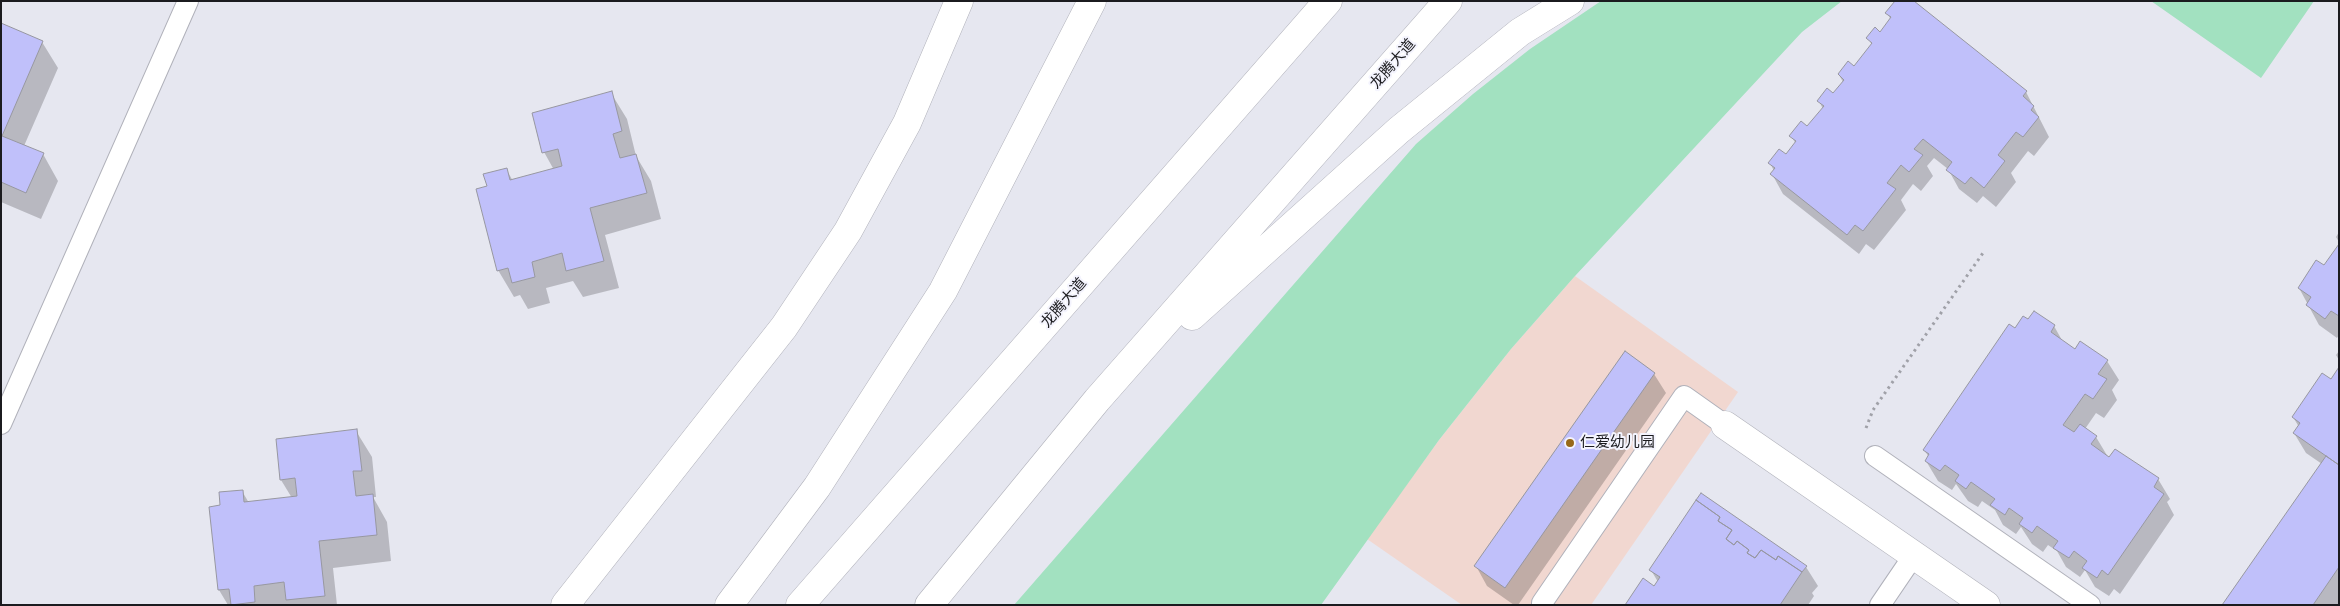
<!DOCTYPE html>
<html>
<head>
<meta charset="utf-8">
<style>
  body { margin:0 }
  #map { position:relative; width:2340px; height:606px; overflow:hidden; background:#e6e7f0; font-family:Rubik,sans-serif }
  canvas { display:block }
  .frame { position:absolute; inset:0; border:2px solid #1b1b1f; pointer-events:none }
</style>
</head>
<body>
<div id="map">
<canvas width="2340" height="606"></canvas>
<div class="frame"></div>
</div>
<script>
const context = document.querySelector('canvas').getContext('2d');
context.lineJoin = 'round';
function paint(path, color) { context.fillStyle = color; context.fill(path, 'evenodd'); }
const shape = rows => new Path2D(rows.map(r => 'M' + r).join(''));
function stroke(path, color, width, dash) { context.strokeStyle = color; context.lineWidth = width; context.lineCap = dash ? 'butt' : 'round'; context.setLineDash(dash || []); context.stroke(path); }
function write(font, color, halo, rows, align = 'center') {
  context.font = font + ' Rubik,"Noto Sans SC",sans-serif'; context.lineWidth = 4; context.setLineDash([]); context.textBaseline = 'middle'; context.strokeStyle = halo; context.fillStyle = color; for (const [text, x, y, turn = 0] of rows) {
    context.save(); context.translate(x, y); context.rotate((+turn || 0) * Math.PI / 180); context.textAlign = isNaN(turn) ? turn : align; if (halo) context.strokeText(text, 0, 0); context.fillText(text, 0, 0); context.restore();
  }
}
const education = shape([
  [1575,276,1738,392,1591,605,1462,605,1367,539,1439,440,1511,349]
]);
const green = shape([
  [1601,1,1842,1,1802,32,1575,276,1511,349,1439,440,1321,605,1014,605,1416,144,1473,94,1530,49],
  [2151,1,2314,1,2261,78]
]);
const shadow = shape([
  [1887,13,2026,92,2049,137,2034,156,2028,151,2011,173,2016,182,1996,207,1983,196,1977,203,1959,189,1948,169,1934,158,1927,166,1933,176,1921,191,1913,184,1901,200,1906,210,1874,250,1866,244,1859,254,1783,194,1772,174,1774,171,1770,163,1786,156,1796,144,1791,136,1807,128,1823,109,1819,101,1833,94,1843,82,1839,75,1854,67,1872,45,1868,38,1881,34,1891,20],
  [1,24,42,42,58,68,24,146,43,154,58,181,41,219,1,202],
  [611,93,627,119,636,156,651,181,661,219,605,235,619,288,583,297,573,281,546,288,550,303,528,309,520,295,514,297,498,270,488,187,506,169,513,181,554,170,544,152],
  [2339,232,2339,242,2336,237],
  [2339,247,2339,335,2337,338,2319,325,2299,288,2324,267],
  [2035,312,2054,326,2063,342,2076,351,2107,361,2119,380,2112,390,2117,400,2104,418,2096,413,2085,429,2096,437,2108,457,2158,479,2170,499,2167,502,2174,515,2120,594,2114,589,2109,596,2095,587,2085,570,2080,577,2066,567,2057,551,2048,545,2043,552,2032,544,2021,527,2016,534,2003,525,1995,510,1982,501,1978,507,1968,501,1956,484,1952,490,1938,481,1926,461,1929,457,1924,450,2015,329,2029,321],
  [2339,351,2339,360,2336,355],
  [2339,369,2339,603,2337,605,2223,605,2322,464,2306,453,2294,433,2299,427,2293,417,2331,381],
  [1654,374,1666,393,1518,605,1514,605,1487,586,1476,566],
  [356,431,372,457,376,497,373,497,387,522,391,561,333,568,337,605,228,605,219,590,221,506,242,491,249,503,292,498,281,480],
  [1806,567,1818,586,1812,593,1814,596,1808,605,1627,605,1654,587,1658,582,1651,570]
]);
const building = shape([
  [1895,1,1914,1,2027,91,2023,96,2034,106,2031,110,2039,117,2023,137,2016,132,1998,155,2005,161,1984,188,1971,177,1965,184,1946,170,1952,162,1923,139,1914,149,1923,155,1909,172,1901,165,1887,183,1896,189,1863,231,1855,225,1847,235,1770,174,1775,168,1768,163,1779,149,1786,154,1796,141,1789,136,1801,121,1807,126,1824,106,1817,101,1827,88,1833,93,1844,80,1838,74,1848,61,1854,66,1872,43,1866,38,1875,27,1880,32,1891,17,1885,13,1895,1],
  [1,23,43,41,2,136,44,153,26,193,1,182,1,23],
  [612,91,622,131,613,134,620,158,636,154,647,193,590,208,604,261,566,271,562,253,532,262,535,277,512,283,508,268,497,271,476,189,487,186,483,174,507,168,510,180,562,166,558,149,542,153,532,113,612,91],
  [2339,244,2339,316,2331,311,2325,319,2306,305,2311,297,2298,288,2316,260,2324,265,2339,244],
  [2034,311,2055,325,2051,332,2075,349,2080,341,2108,360,2098,374,2107,379,2093,399,2085,394,2063,425,2074,432,2080,424,2097,436,2091,444,2109,457,2115,449,2159,478,2154,487,2164,494,2108,575,2102,570,2097,578,2082,568,2087,561,2074,551,2069,558,2053,548,2058,541,2037,526,2032,533,2019,524,2023,518,2009,508,2005,515,1990,505,1995,499,1971,482,1966,489,1955,481,1959,475,1945,465,1940,471,1925,461,1929,454,1923,450,2009,324,2015,328,2023,316,2028,319,2034,311],
  [1625,351,1655,373,1505,588,1474,566,1625,351],
  [2339,367,2339,465,2293,433,2300,423,2292,417,2322,373,2331,379,2339,367],
  [357,429,362,471,353,471,356,496,373,494,377,535,319,541,325,596,286,600,284,582,254,586,255,602,231,605,229,589,218,590,209,507,220,505,219,492,243,490,244,502,297,496,295,478,280,480,276,439,357,429],
  [2326,456,2339,465,2339,567,2313,605,2222,605,2326,456],
  [1701,493,1807,566,1802,572,1778,556,1776,560,1761,550,1755,558,1747,553,1749,550,1737,541,1734,545,1726,539,1732,530,1718,521,1720,517,1696,500,1701,493],
  [1696,500,1720,517,1718,521,1732,530,1726,539,1734,545,1737,541,1749,550,1747,553,1755,558,1761,550,1776,560,1778,556,1802,572,1780,605,1625,605,1643,578,1654,586,1660,577,1649,570,1696,500]
]);
const path = shape([
  [1866,428,1873,410,1983,253]
]);
const lane = shape([
  [1,424,188,1],
  [1875,456,2090,605],
  [1542,603,1684,396,1725,425],
  [1880,605,1914,555]
]);
const street = shape([
  [1725,425,1986,605]
]);
const secondary = shape([
  [565,605,784,327,848,231,907,123,959,1]
]);
const highway = shape([
  [1192,316,1399,130,1520,32,1570,1],
  [729,605,817,487,943,291,1092,1],
  [800,605,1328,1],
  [929,605,1097,400,1448,1]
]);
const markers = [
  [1570,443,5,"#976818"]
];
const streetNames = [
  ["龙腾大道",1393,64,-49],
  ["龙腾大道",1064,303,-49]
];
const poiNames = [
  ["仁爱幼儿园",1580,443]
];
paint(education, '#f1d7d0');
paint(green, '#a2e1c0');
paint(shadow, '#0003');
paint(building, '#c0c0fa');
stroke(building, '#9797a0', 1);
stroke(lane, '#b0b1ba', 22);
stroke(street, '#b0b1ba', 29);
stroke(secondary, '#b0b1ba', 29);
stroke(highway, '#b0b1ba', 29);
stroke(path, '#a0a1a8', 3, [2.5, 4]);
stroke(lane, '#fff', 20);
stroke(street, '#fff', 28);
stroke(secondary, '#fff', 28);
stroke(highway, '#fff', 28);
for (const [x, y, r, color] of markers) { const dot = new Path2D(); dot.arc(x, y, r, 0, 2 * Math.PI); context.fillStyle = color; context.fill(dot); stroke(dot, '#f4f4fe', 2); }
write('15px', '#1b1b1f', '#f4f4fe', streetNames);
write('15px', '#1b1b1f', '#f4f4fe', poiNames, 'left');
</script>
</body>
</html>
